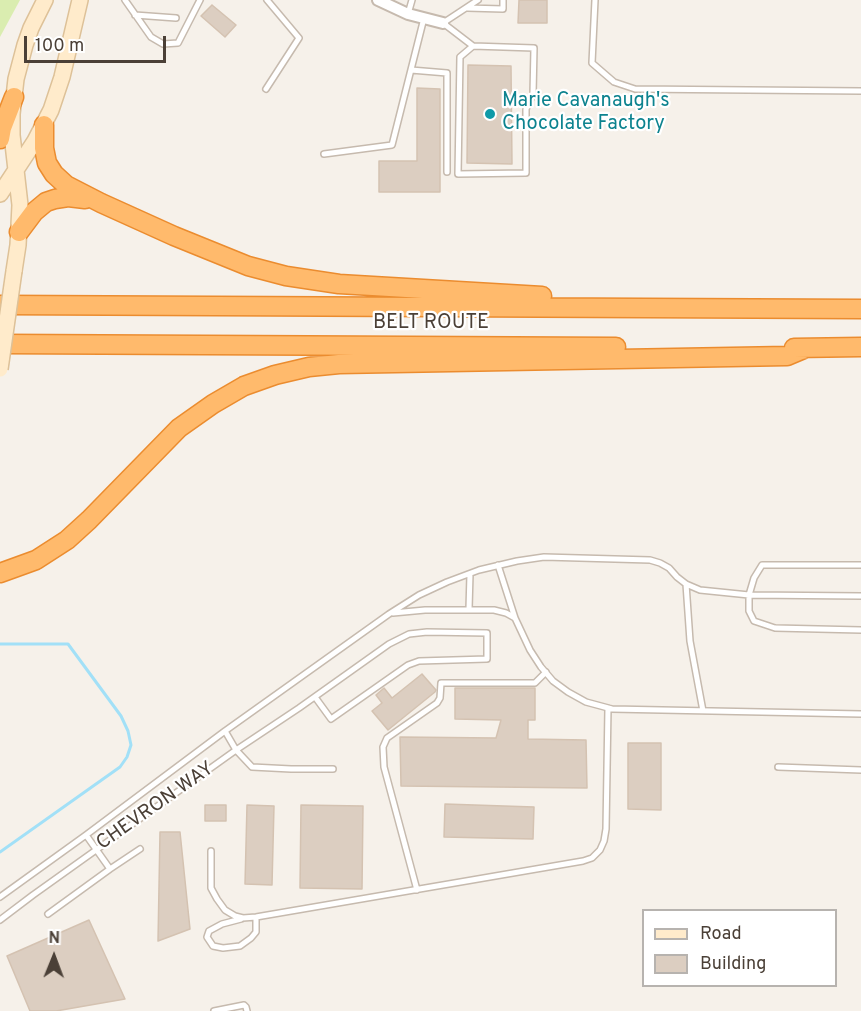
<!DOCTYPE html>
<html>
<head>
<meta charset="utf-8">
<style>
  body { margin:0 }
  #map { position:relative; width:861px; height:1011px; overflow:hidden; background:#f6f1ea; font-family:Overpass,sans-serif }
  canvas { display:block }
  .legend { position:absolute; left:642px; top:909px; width:195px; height:78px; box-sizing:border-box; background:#fff; border:2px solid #b7b3af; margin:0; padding:8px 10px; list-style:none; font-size:18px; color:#4b4037 }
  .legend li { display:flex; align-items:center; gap:12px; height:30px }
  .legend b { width:30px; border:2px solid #b7b3af }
  .north { position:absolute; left:24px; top:927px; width:60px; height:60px; -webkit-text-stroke:4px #fff; paint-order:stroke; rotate:1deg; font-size:16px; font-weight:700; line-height:24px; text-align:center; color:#4b4037 }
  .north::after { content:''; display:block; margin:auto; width:21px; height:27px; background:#4b4037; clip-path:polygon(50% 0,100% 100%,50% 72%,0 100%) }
  .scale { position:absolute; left:24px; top:36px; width:142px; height:27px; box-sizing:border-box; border:3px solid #4b4037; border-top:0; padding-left:8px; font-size:18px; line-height:21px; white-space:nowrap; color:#4b4037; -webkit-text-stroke:4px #fff; paint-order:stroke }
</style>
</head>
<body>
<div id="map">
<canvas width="861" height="1011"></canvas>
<ul class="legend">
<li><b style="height:8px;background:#ffebcb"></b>Road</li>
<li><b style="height:16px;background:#dccec1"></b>Building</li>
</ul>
<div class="north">N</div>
<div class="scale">100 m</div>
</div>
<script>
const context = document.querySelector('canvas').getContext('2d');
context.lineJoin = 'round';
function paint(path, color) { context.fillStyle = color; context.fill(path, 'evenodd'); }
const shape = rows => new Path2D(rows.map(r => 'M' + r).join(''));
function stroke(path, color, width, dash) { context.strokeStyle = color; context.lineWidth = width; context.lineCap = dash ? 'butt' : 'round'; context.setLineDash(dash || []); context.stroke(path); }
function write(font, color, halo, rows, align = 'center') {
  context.font = font + ' Overpass,sans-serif'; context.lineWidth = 4.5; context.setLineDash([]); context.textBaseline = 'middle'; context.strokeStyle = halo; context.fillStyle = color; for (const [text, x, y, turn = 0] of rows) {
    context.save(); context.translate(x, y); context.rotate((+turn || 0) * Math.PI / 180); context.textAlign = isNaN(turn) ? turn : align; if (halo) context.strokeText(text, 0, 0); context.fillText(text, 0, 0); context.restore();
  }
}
const green = shape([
  [0,0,20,0,0,37]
]);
const stream = shape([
  [0,644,68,644,121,716,128,731,131,745,127,757,120,767,0,852]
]);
const building = shape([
  [519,0,547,0,547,23,518,23,519,0],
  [212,5,236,25,225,37,201,16,212,5],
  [468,65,511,66,512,164,467,163,468,65],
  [417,88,440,89,440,192,379,192,379,161,417,161,417,88],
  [422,674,436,690,435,692,388,730,372,711,382,703,376,695,384,688,392,698,422,674],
  [455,688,535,688,535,720,528,720,528,739,586,740,587,788,401,786,400,737,496,738,501,720,455,719,455,688],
  [628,743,661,743,661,810,628,809,628,743],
  [445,804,534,807,533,839,444,837,445,804],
  [205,805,226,805,226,821,205,821,205,805],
  [247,805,274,806,272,885,245,884,247,805],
  [301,805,363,806,362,889,300,888,301,805],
  [160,832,180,832,190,929,158,941,160,832],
  [89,920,125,999,56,1011,30,1011,7,956,89,920]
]);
const lane = shape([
  [125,0,151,37,163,44,178,43,200,0],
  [595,0,592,63,614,82,635,89,861,91],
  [467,8,503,9,503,0],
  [408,14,412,0],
  [135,15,176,18],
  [473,46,460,57,458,174,526,173,526,109,533,94,534,48,473,46,443,23,478,0],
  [411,70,447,73,447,172],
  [266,89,299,38,267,0],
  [324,154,392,145,424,18],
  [498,565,515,618,530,650,541,667,553,681,568,692,586,702,612,709,861,714],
  [861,565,762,565,754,578,749,595,749,611,754,621,775,628,861,630],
  [686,584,690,641,703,711],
  [469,609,470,574],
  [393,613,425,610,494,610,506,613,515,618],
  [225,731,236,750,252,767,291,769,333,769],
  [778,767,861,770],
  [86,835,110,869,140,849],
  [211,851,211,888,217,899,225,910,235,916,243,918,256,917,583,861,592,858,600,850,604,841,606,829,608,708],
  [417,890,384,767,383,747,387,738,437,703,440,698,441,683,535,683,546,672],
  [0,897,86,835,225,731,389,614,419,595,447,582,479,570,517,561,544,557,650,560,660,563,669,568,677,577,686,584,700,590,749,595,861,596],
  [48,914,110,869],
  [241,919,222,924,209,931,207,937,213,946,223,948,240,946,251,938,256,932,256,917],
  [0,920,33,895,236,750,299,708,389,644,409,634,427,632,487,633,487,659,419,661,408,665,331,719,315,697],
  [214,1011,244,1005,246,1007,247,1011]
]);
const street = shape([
  [378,0,408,14,443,23]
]);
const secondary = shape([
  [0,194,35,141,51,110,62,77,80,0],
  [14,271,18,245,20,205,12,135,12,114,14,97,16,79,25,45,31,28,45,0]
]);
const highway = shape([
  [44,125,44,148,47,163,54,174,66,185,101,203,174,236,248,266,286,276,339,284,542,296],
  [0,139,2,128,14,97],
  [19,232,34,212,46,202,55,199,68,197,85,199],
  [0,305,861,309],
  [0,344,616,347],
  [794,348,861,347],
  [0,573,36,560,67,540,89,520,179,428,213,404,244,386,275,375,309,367,339,364,787,356,806,348]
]);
const secondaryBridge = shape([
  [0,369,14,271]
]);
const markers = [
  [490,114,6,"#0f9aa8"]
];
const cultureNames = [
  ["Marie Cavanaugh's",502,102],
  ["Chocolate Factory",502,125]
];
const streetNames = [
  ["BELT ROUTE",431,324],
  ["CHEVRON WAY",156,807,-35]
];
paint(green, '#daedb0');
stroke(stream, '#a2e0f7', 3);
paint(building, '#dccec1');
stroke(building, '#d4c2b1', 1.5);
stroke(lane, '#c6baae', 8);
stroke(street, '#c6baae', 14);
stroke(secondary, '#ddc198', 18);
stroke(highway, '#eb8c2f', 21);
stroke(lane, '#fff', 5);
stroke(street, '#fff', 10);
stroke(secondary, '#ffebcb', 15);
stroke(highway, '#ffba6c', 18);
stroke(secondaryBridge, '#ddc198', 18, []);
stroke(secondaryBridge, '#ffebcb', 15);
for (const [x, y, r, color] of markers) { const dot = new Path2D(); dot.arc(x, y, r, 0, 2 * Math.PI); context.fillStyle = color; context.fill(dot); stroke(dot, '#fff', 2); }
write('20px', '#0d838f', '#fff', cultureNames, 'left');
write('20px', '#4b4037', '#fff', streetNames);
</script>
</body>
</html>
